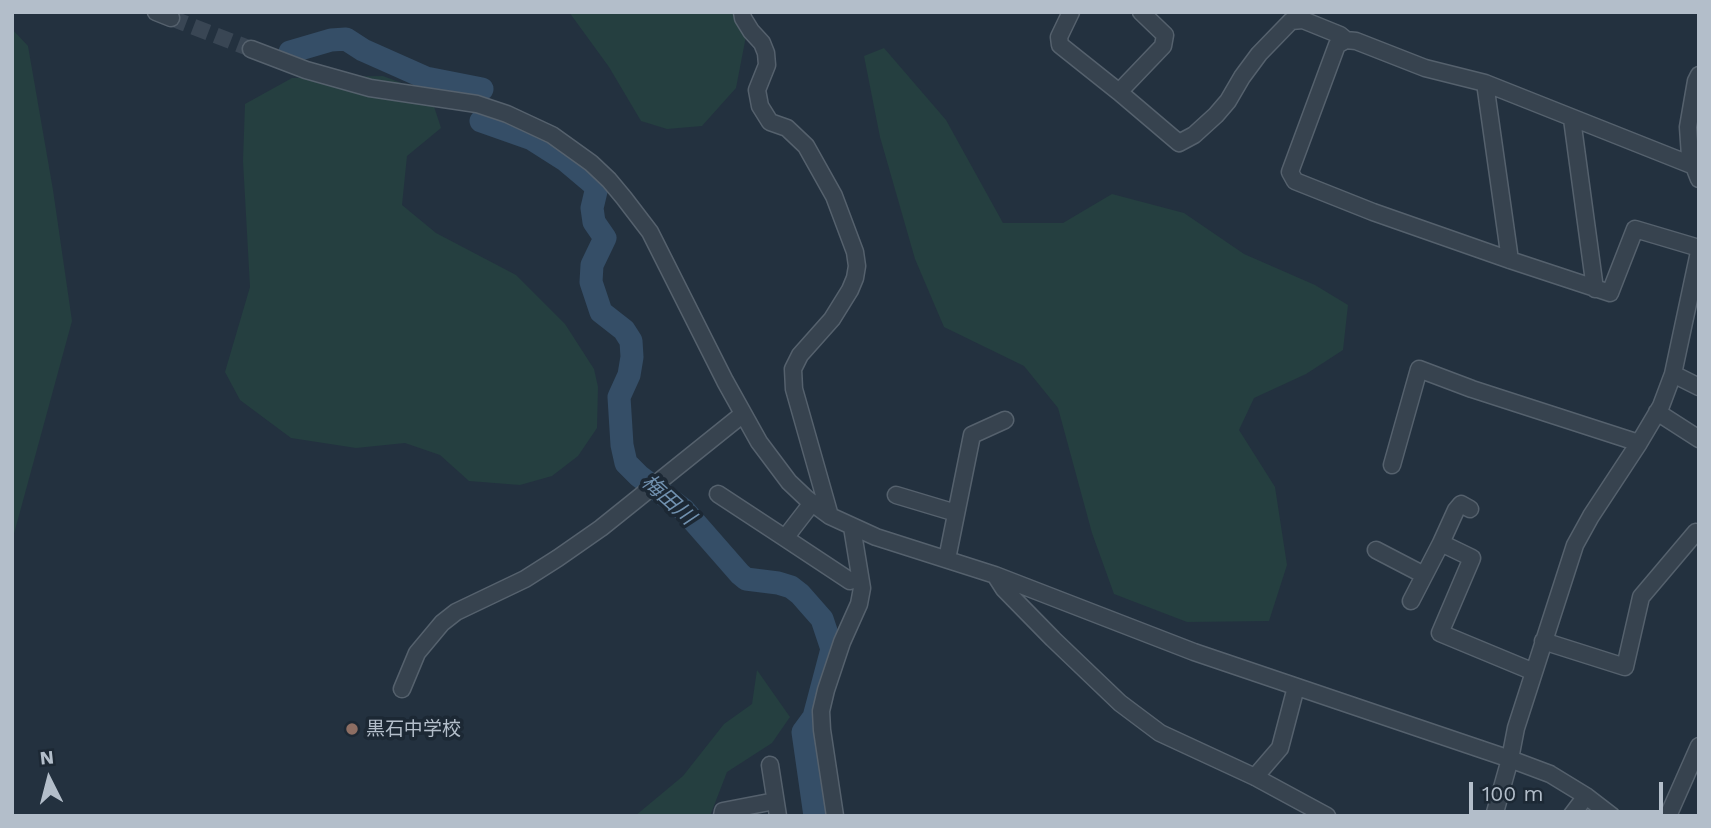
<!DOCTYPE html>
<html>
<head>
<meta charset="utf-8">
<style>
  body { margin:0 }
  #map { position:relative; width:1711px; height:828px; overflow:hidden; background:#23313f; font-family:"Work Sans",sans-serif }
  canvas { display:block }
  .frame { position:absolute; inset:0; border:14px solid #b3beca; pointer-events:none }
  .north { position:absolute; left:14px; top:744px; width:70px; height:70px; -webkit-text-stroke:5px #1c2834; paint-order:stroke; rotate:354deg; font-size:19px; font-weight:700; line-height:28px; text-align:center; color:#b3beca }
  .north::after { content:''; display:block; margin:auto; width:24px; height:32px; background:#b3beca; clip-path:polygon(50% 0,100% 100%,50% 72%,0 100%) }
  .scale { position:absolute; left:1469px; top:782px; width:194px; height:32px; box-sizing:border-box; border:4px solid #b3beca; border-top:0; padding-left:9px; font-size:21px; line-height:24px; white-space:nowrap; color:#b3beca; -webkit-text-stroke:5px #1c2834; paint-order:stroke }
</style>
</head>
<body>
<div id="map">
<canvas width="1711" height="828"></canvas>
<div class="frame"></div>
<div class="north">N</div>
<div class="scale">100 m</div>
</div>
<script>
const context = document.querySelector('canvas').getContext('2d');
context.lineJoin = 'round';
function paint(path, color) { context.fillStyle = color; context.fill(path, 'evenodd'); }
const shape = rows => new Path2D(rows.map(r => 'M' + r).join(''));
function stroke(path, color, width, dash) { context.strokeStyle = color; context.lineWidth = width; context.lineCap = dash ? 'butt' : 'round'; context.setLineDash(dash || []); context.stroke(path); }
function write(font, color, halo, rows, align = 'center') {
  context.font = font + ' "Work Sans","Noto Sans JP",sans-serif'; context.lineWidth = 7; context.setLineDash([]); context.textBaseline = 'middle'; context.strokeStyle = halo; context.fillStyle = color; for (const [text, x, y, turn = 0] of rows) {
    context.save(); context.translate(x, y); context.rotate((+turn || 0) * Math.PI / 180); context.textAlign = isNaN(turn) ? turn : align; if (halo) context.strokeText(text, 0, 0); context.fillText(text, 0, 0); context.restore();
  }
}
const green = shape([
  [569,12,734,12,747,31,736,88,702,126,667,129,641,121,609,67],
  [12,29,28,46,53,190,72,321,12,541],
  [884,48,946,120,1003,223,1063,223,1112,194,1184,213,1244,254,1315,285,1348,305,1343,350,1306,374,1254,398,1239,430,1275,487,1287,565,1269,621,1187,622,1114,594,1092,533,1058,408,1024,366,944,327,915,259,880,137,864,56],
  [383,76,430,94,441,128,407,156,402,205,436,233,516,275,565,324,594,369,598,387,597,428,578,456,552,476,520,485,469,481,440,455,405,443,356,448,291,438,240,400,225,372,250,287,243,161,245,104,292,78],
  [757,670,790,717,772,743,727,772,710,816,635,816,683,776,724,724,752,704]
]);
const river = shape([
  [290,52,331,40,346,39,363,50,426,78,482,89],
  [481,121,532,139,565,160,597,187,592,208,594,222,605,238,592,265,591,282,601,312,624,330,631,341,632,357,629,375,619,397,622,445,626,463,639,476,684,510,740,574,746,579,778,583,791,587,800,594,822,619,832,649,814,717,803,732,815,816]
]);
const minorTunnel = shape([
  [171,18,251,49]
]);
const minor = shape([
  [156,12,171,18],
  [742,12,743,18,751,31,762,43,766,53,767,65,757,90,760,106,770,122,787,128,806,146,834,196,855,252,857,266,855,278,850,290,832,319,800,355,793,369,794,389,830,516],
  [1071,12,1059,37,1060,45,1119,92,1179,143,1194,135,1216,115,1228,101,1242,77,1259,54,1291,21,1303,20,1340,35,1346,40],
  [251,49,306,70,370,88,477,104,507,114,552,135,591,163,609,180,624,198,650,232,725,381,759,442,789,482,807,499,830,516,876,537,995,575,1194,652,1510,759,1550,774,1586,796,1612,816],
  [1699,75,1696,81,1688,127,1690,156,1699,179],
  [1485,83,1510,260],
  [1119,92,1163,46,1165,35,1141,12],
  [1572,119,1595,289],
  [1699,168,1485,83,1425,68,1356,41,1346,40,1337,45,1290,172,1295,181,1373,212,1510,260,1610,293,1635,229,1699,248],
  [1673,374,1699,387],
  [1657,412,1699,439],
  [1392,465,1419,369,1472,389,1639,443],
  [718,494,785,538],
  [896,495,956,513],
  [812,503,785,538,850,581],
  [1441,543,1456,510,1461,504,1470,509],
  [1376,550,1424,575],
  [947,559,972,435,1005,420],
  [995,575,1004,589,1053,639,1120,703,1160,733,1255,777,1327,816],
  [1411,601,1441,543,1472,558,1440,633,1534,672],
  [1543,641,1625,667,1641,597,1696,532],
  [402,689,417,653,442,623,456,612,525,579,558,558,601,528,743,414],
  [770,765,778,816],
  [1255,777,1280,748,1296,687],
  [722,816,723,811,775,801],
  [835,816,822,730,821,711,826,690,842,642,859,604,862,588,852,527],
  [1494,816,1510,759,1516,728,1575,545,1591,516,1639,443,1661,406,1673,374,1699,252],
  [1571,816,1586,796],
  [1668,816,1699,746]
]);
const markers = [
  [352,729,7,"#8d6e63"]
];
const poiNames = [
  ["黒石中学校",366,729]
];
const waterNames = [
  ["梅田川",668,500,42]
];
paint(green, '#253f40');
stroke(river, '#354e67', 23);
stroke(minorTunnel, '#394654', 16, [16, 8]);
stroke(minor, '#55616d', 19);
stroke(minor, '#37434f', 16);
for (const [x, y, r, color] of markers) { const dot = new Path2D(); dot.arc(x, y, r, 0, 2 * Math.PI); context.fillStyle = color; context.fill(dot); stroke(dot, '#1c2834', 2.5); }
write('19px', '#b3beca', '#1c2834', poiNames, 'left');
write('italic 21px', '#7191af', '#1c2834', waterNames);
</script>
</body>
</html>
